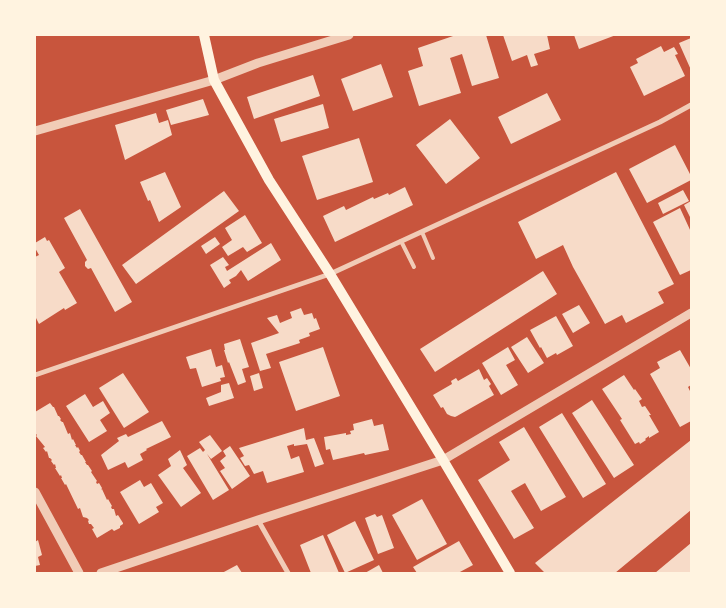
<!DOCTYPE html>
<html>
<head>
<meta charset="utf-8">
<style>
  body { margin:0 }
  #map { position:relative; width:726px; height:608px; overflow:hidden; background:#c8553d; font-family:"Space Grotesk",sans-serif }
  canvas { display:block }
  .frame { position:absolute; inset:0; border:36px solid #fff3e0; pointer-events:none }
</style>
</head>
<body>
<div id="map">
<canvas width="726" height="608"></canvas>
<div class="frame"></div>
</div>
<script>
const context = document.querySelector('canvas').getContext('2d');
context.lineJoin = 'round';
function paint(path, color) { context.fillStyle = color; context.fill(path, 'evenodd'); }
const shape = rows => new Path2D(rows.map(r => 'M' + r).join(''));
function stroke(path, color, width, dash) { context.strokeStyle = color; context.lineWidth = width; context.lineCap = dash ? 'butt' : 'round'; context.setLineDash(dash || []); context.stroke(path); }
const building = shape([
  [456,35,486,35,499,78,472,86,462,54,450,58,461,93,419,106,408,71,423,66,418,48],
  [503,35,547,35,550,49,534,54,538,65,531,67,527,55,512,61],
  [574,35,616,35,579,49],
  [691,38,691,70,679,43],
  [661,46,664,52,674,47,678,54,675,55,685,76,644,96,630,67,638,63,636,59],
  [381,64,393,97,353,111,341,79],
  [313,75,320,96,254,119,247,97],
  [547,93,561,120,511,144,498,117],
  [203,99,209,115,171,125,166,110],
  [323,104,329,128,281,142,274,119],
  [156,113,159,123,168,120,172,135,125,160,115,125],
  [450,119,480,158,446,184,416,145],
  [359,138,373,182,317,200,302,156],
  [675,145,691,176,691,180,647,203,629,169],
  [165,172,181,207,159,222,150,200,148,201,140,182],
  [616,172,674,284,658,292,664,303,626,323,622,315,605,324,573,267,563,245,536,259,518,222],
  [405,187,413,205,335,242,323,216,344,206,346,210,373,197,374,199,388,193,389,195],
  [683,190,689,201,663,214,658,203],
  [224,191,239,211,136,284,122,265],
  [691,201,691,219,684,205],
  [680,208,691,232,691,270,680,275,653,222],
  [80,209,132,302,115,312,91,268,88,269,85,266,85,262,87,260,64,218],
  [245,215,262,243,247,252,243,247,228,256,222,247,232,240,225,228],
  [45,237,47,241,49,240,65,268,59,272,77,303,65,310,64,308,39,324,35,316,35,257,39,255,35,248,35,243],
  [215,237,220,244,206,254,201,246],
  [271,243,281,260,248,281,241,270,236,276,229,280,231,283,224,288,210,265,223,257,229,265,225,267,227,271],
  [543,271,557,294,435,372,420,349],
  [579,305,590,323,573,333,562,314],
  [301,308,304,315,312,313,314,319,316,318,320,329,309,333,310,336,299,340,300,343,266,354,271,368,260,371,251,343,279,333,267,318,277,315,280,323,292,318,290,312],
  [556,316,573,346,557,355,556,353,547,358,541,347,540,348,530,330],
  [527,337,544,363,528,373,511,347],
  [240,339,249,367,242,369,246,382,238,385,229,362,228,363,224,350,225,350,224,344],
  [323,347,340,396,296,411,279,362],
  [508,347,515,360,506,365,518,385,501,395,482,363],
  [211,349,216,367,222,365,225,377,220,378,221,381,202,387,196,368,190,369,186,357],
  [680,350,691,369,691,385,688,387,691,393,691,421,680,427,650,374,660,368,657,362],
  [479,369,484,380,487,378,491,384,489,386,494,395,457,416,455,417,451,416,447,414,443,407,441,408,433,395,452,384,451,381,456,378,458,381],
  [123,373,149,412,124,428,99,388],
  [259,373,263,388,254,391,250,376],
  [624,375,634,390,635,389,642,399,639,401,642,407,645,406,651,415,649,415,659,432,649,438,649,436,645,439,646,440,640,444,639,442,635,444,620,420,622,419,602,389],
  [229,383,234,398,209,406,206,398,221,392,221,385],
  [85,394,93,407,103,401,110,413,100,420,107,431,89,442,66,406],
  [592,400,634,465,614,478,572,413],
  [50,403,53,407,54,407,58,416,59,416,61,419,60,420,62,422,63,422,68,434,70,433,72,440,73,439,76,445,75,445,77,448,78,447,80,451,79,452,81,455,82,455,86,462,85,462,87,465,88,465,92,471,91,472,97,481,96,482,97,484,99,483,102,488,101,490,102,489,107,500,108,499,112,506,111,507,112,509,114,509,116,516,118,515,123,523,123,524,120,526,120,528,114,531,112,529,97,538,92,529,94,528,91,524,89,524,88,521,89,520,87,518,83,517,80,508,78,509,66,484,65,485,61,478,62,478,61,475,60,476,55,468,56,468,55,464,54,465,51,461,52,460,50,458,49,458,47,451,46,452,43,448,45,447,36,436,37,435,35,433,35,412],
  [562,413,606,484,583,498,539,427],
  [372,419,374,426,383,424,389,450,365,455,364,453,333,460,330,449,326,450,324,437,346,433,346,435,351,434,350,431,354,430,353,424],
  [162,421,171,437,146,449,147,450,140,454,143,460,128,468,125,462,108,470,101,455,119,441,117,438,126,434,128,437],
  [524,427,566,497,541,511,525,483,511,491,534,528,514,539,478,480,510,460,499,442],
  [304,428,306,440,314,438,324,464,315,467,307,444,294,446,294,444,287,446,291,459,299,456,304,472,267,483,263,471,254,474,249,465,245,466,240,458,244,456,239,448],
  [210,435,222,451,211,459,207,454,229,490,213,500,187,456,200,448,203,452,205,450,199,442],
  [691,440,691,510,615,573,545,573,535,563],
  [230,446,250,476,232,489,220,471,225,468,220,461,226,456,223,451],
  [180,450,187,465,183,468,201,493,181,507,158,475,171,466,168,459],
  [140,480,144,487,151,483,163,503,156,507,159,512,139,524,120,492],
  [422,499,447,544,417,560,392,515],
  [375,514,377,517,382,515,394,548,378,554,365,518],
  [355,521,374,560,345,573,327,535],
  [323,535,339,573,311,573,300,545],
  [38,540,42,555,38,557,40,565,35,566,35,542],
  [459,541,473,565,458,573,417,573,413,567],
  [691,543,691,573,655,573],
  [237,565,242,573,222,573],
  [379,565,383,573,365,573]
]);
const service = shape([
  [422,232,433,258],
  [401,241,414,267]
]);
const minor = shape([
  [35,375,330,274,660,122,691,105],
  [258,520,288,573]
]);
const tertiary = shape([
  [35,131,214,80,258,63,349,35],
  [35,492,79,573],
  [101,573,258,520,443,460,691,313]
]);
const secondary = shape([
  [204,35,214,80,269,180,330,274,443,460,510,573]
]);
paint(building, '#f7dbc8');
stroke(service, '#f1ccb7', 4);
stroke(minor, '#f1ccb7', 5);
stroke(tertiary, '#f1ccb7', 9);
stroke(secondary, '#fff3e0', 10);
</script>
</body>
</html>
